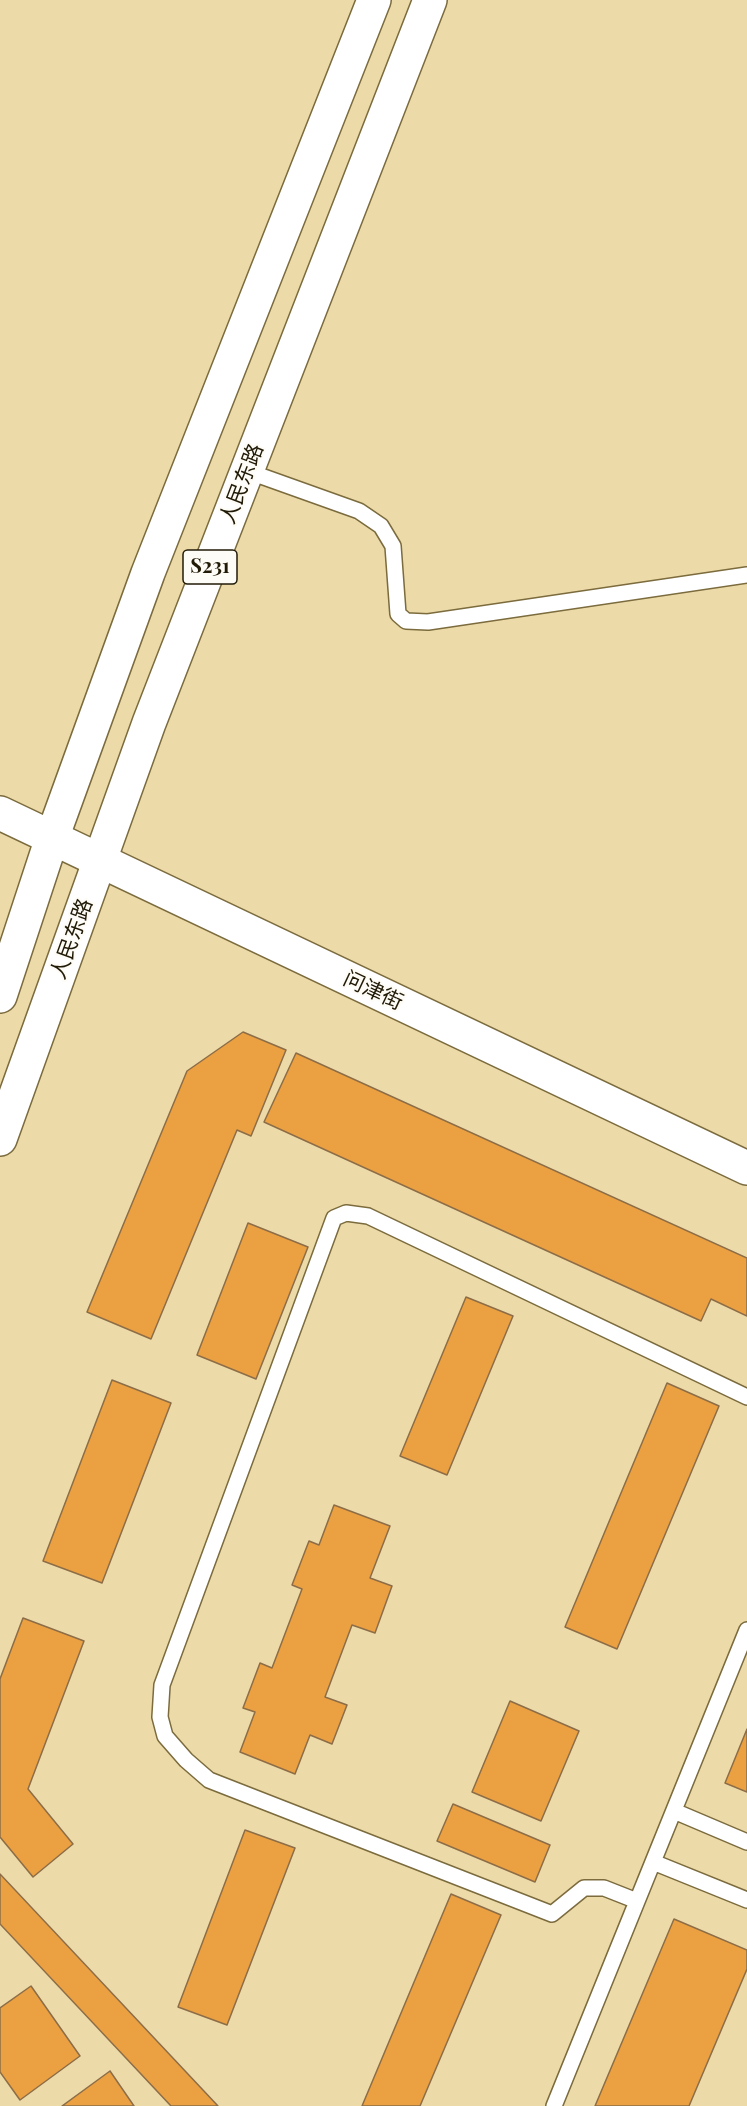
<!DOCTYPE html>
<html>
<head>
<meta charset="utf-8">
<style>
  body { margin:0 }
  canvas { display:block; background:#ecdaa9 }
</style>
</head>
<body>
<canvas width="747" height="2106"></canvas>
<script>
const context = document.querySelector('canvas').getContext('2d');
context.lineJoin = 'round';
function paint(path, color) { context.fillStyle = color; context.fill(path, 'evenodd'); }
const shape = rows => new Path2D(rows.map(r => 'M' + r).join(''));
function stroke(path, color, width, dash) { context.strokeStyle = color; context.lineWidth = width; context.lineCap = dash ? 'butt' : 'round'; context.setLineDash(dash || []); context.stroke(path); }
function write(font, color, halo, rows, align = 'center') {
  context.font = font + ' "Playfair Display","Noto Sans SC",serif'; context.lineWidth = 4.5; context.setLineDash([]); context.textBaseline = 'middle'; context.strokeStyle = halo; context.fillStyle = color; for (const [text, x, y, turn = 0] of rows) {
    context.save(); context.translate(x, y); context.rotate((+turn || 0) * Math.PI / 180); context.textAlign = isNaN(turn) ? turn : align; if (halo) context.strokeText(text, 0, 0); context.fillText(text, 0, 0); context.restore();
  }
}
const building = shape([
  [243,1032,286,1050,251,1136,237,1130,151,1339,87,1312,187,1071,243,1032],
  [296,1053,747,1258,747,1316,711,1299,701,1321,264,1122,296,1053],
  [248,1223,308,1247,256,1379,197,1355,248,1223],
  [466,1297,513,1316,447,1475,400,1456,466,1297],
  [112,1380,171,1403,102,1583,43,1561,112,1380],
  [667,1383,719,1406,617,1649,565,1627,667,1383],
  [334,1505,390,1526,370,1578,392,1586,375,1633,352,1625,325,1697,347,1705,332,1744,310,1735,295,1774,240,1752,255,1712,243,1708,260,1663,272,1668,302,1589,292,1585,309,1541,319,1545,334,1505],
  [23,1618,84,1641,28,1789,73,1844,33,1877,0,1837,0,1679,23,1618],
  [510,1701,579,1731,541,1821,472,1792,510,1701],
  [747,1729,747,1792,725,1783,747,1729],
  [453,1804,550,1845,535,1882,437,1841,453,1804],
  [245,1830,295,1848,227,2025,178,2007,245,1830],
  [0,1874,218,2106,171,2106,0,1924,0,1874],
  [451,1894,501,1915,420,2106,362,2106,451,1894],
  [674,1919,747,1950,747,1969,689,2106,595,2106,674,1919],
  [31,1986,80,2056,20,2100,0,2072,0,2008,31,1986],
  [110,2071,134,2106,62,2106,110,2071]
]);
const service = shape([
  [247,471,359,511,381,526,393,546,398,614,406,621,428,622,747,575],
  [674,1811,747,1842],
  [653,1862,747,1900],
  [637,1901,604,1888,584,1888,552,1914,209,1780,186,1760,165,1736,160,1717,162,1685,334,1218,346,1213,368,1216,747,1397],
  [554,2106,747,1630]
]);
const tertiary = shape([
  [0,813,747,1168]
]);
const primary = shape([
  [0,996,52,838,148,573,374,0],
  [0,1139,149,723,430,0]
]);
const shields = [
  [210,567,54]
];
const shieldNames = [
  ["S231",210,567]
];
const streetNames = [
  ["人民东路",242,484,-69],
  ["人民东路",72,939,-70],
  ["问津街",373,991,25]
];
paint(building, '#eba141');
stroke(building, '#8d6d47', 1.5);
stroke(service, '#7b6b3d', 18);
stroke(tertiary, '#7b6b3d', 36);
stroke(primary, '#7b6b3d', 36);
stroke(service, '#fff', 15);
stroke(tertiary, '#fff', 33);
stroke(primary, '#fff', 33);
for (const [x, y, w] of shields) { const box = new Path2D(); box.roundRect(x - w / 2, y - 17, w, 34, 4.5); context.fillStyle = '#fefcf7'; context.fill(box); stroke(box, '#201a07', 1.5); }
write('bold 20px', '#201a07', null, shieldNames);
write('21px', '#201a07', '#fefcf7', streetNames);
</script>
</body>
</html>
